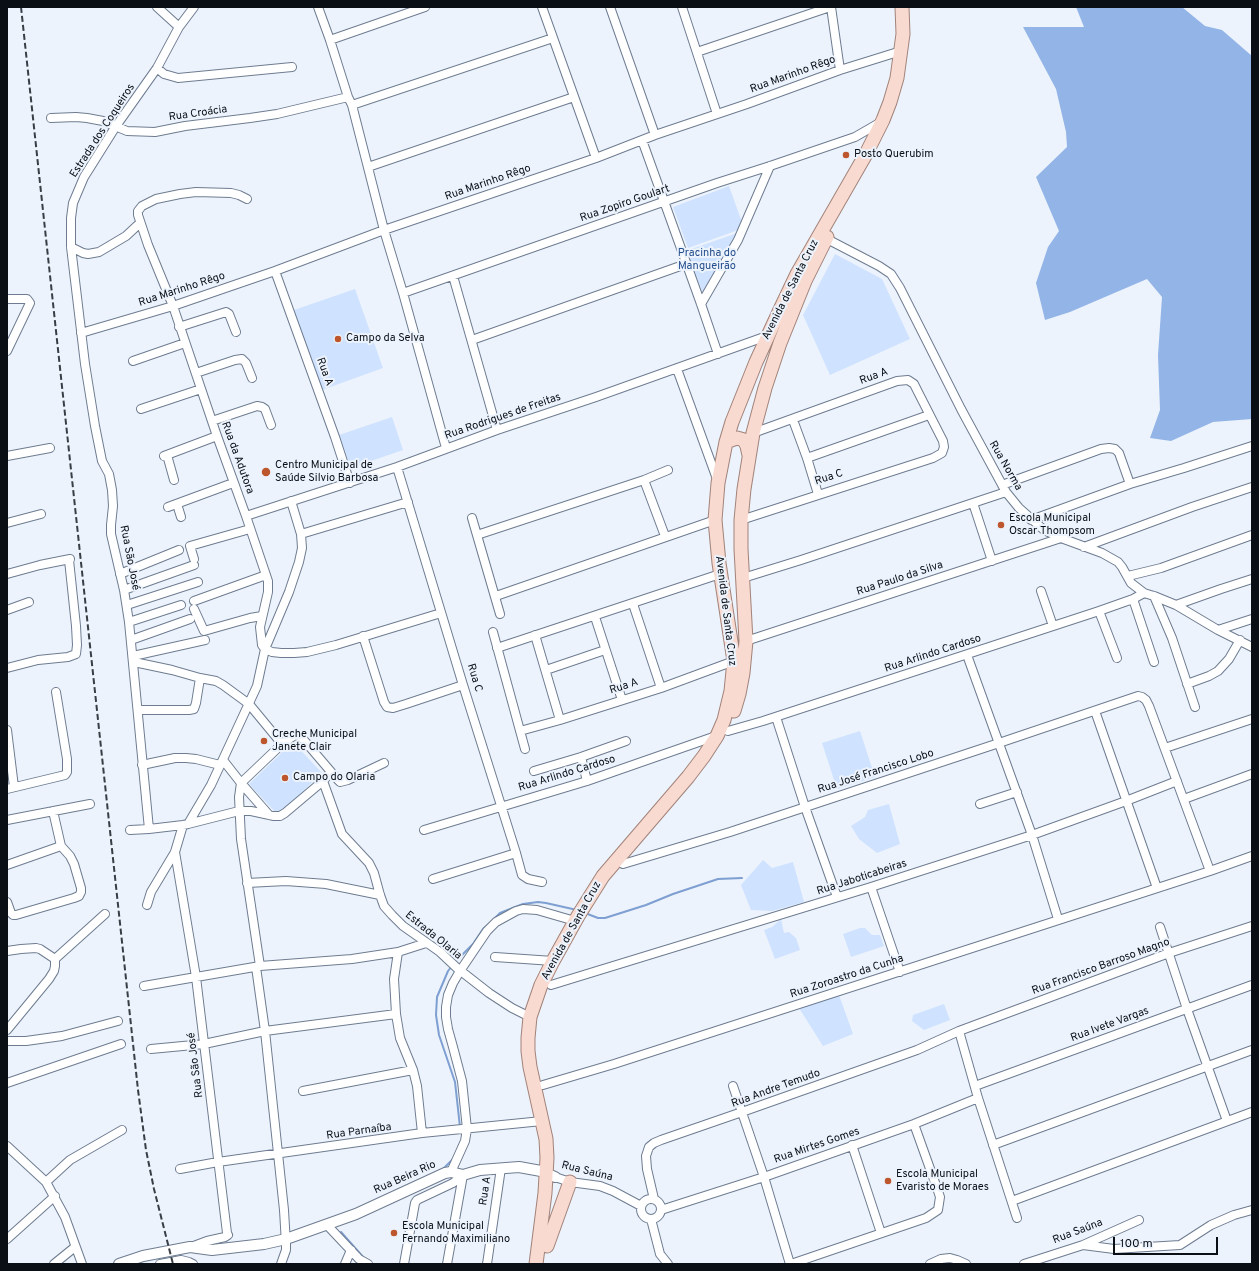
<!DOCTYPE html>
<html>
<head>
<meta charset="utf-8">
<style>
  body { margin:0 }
  #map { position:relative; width:1259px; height:1271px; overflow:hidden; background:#ecf3fc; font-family:Overpass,sans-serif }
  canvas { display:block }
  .frame { position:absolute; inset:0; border:8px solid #0a0f16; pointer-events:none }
  .scale { position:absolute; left:1113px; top:1237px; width:105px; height:18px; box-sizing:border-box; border:2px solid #0a0f16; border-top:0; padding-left:5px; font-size:12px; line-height:14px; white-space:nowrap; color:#0a0f16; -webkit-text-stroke:3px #ecf3fc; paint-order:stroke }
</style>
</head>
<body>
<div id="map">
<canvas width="1259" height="1271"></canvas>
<div class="frame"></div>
<div class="scale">100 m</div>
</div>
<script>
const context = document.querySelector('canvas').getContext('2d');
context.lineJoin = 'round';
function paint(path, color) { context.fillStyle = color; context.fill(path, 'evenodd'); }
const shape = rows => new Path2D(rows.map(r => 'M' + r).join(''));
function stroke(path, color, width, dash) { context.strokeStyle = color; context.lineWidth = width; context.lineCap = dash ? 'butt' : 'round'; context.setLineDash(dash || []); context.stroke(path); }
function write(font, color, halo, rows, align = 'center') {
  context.font = font + ' Overpass,sans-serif'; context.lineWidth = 4; context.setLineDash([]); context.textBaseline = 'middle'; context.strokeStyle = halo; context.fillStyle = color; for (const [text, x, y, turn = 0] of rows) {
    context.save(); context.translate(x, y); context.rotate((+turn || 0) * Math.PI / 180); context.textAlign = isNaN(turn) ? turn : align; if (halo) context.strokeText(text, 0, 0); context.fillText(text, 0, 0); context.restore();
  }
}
const green = shape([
  [729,186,744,228,688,248,673,207],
  [740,232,703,293,686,251],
  [835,254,882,279,910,339,830,375,803,315],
  [355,289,383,368,322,390,294,310],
  [392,417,403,450,351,468,339,435],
  [860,731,875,777,837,789,822,743],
  [293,742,322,773,278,815,249,784],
  [889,804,900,844,877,853,859,839,851,826,865,817,868,810],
  [763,860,772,868,793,862,804,902,772,911,751,910,741,885],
  [781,919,784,933,789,932,796,938,800,950,775,959,764,930,772,927],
  [860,928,865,928,872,935,880,935,884,946,851,957,843,934],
  [839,995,853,1034,823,1046,799,1008],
  [944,1004,950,1020,924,1030,912,1021,913,1015]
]);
const forest = shape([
  [1076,7,1182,7,1205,26,1222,30,1252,56,1252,419,1213,422,1171,441,1150,438,1160,410,1158,355,1162,297,1147,279,1070,312,1045,320,1036,283,1048,247,1059,231,1036,177,1067,147,1066,132,1056,89,1023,27,1084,27]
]);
const stream = shape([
  [585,913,598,918,605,918,646,905,673,894,718,879,742,878],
  [493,920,500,913,523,904,538,902,546,903,577,910],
  [455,962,473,944,483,929,490,923],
  [452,966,448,971,437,997,436,1015,439,1035,455,1082,460,1127],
  [442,1170,453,1159],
  [341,1232,364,1258]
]);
const minor = shape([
  [157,7,179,27],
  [318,7,330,40,348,97,352,105,384,230,403,293,446,448],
  [542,7,596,158],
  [610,7,655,135],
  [682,7,717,114],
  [831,7,840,70],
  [330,40,425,7],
  [697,52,830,7],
  [157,68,164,74,178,78,292,67],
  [352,105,553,38],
  [51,118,76,117,87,118,103,121,127,131,155,132,185,126,250,118,277,114,348,97],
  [642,140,701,304,718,354],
  [368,167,574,97],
  [827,239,879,266,891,274,900,288,961,409,1006,492,1019,508,1044,530,1061,538,1102,553,1118,562,1122,567,1131,583,1144,593,1154,596,1176,605,1218,630,1252,647],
  [71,247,83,253,88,254,99,252,126,236,140,223],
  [275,271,335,437,350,483],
  [453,276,497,430],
  [403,293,717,183,770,166,855,137,881,122],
  [7,299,27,299,30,303,7,351],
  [701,304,738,240,770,166],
  [179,327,226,312,229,314,236,332],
  [81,333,173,306,275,271,384,230,596,158,655,135,747,104,840,70,901,51],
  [472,340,686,264],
  [133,361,185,343],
  [677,369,717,479],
  [196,373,235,360,242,359,246,363,252,378],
  [141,409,201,389],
  [793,420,807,458,818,494],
  [212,421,257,406,262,407,265,409,271,425],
  [167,455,174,480],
  [7,456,50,448],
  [164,456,217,436],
  [807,458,929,415],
  [397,467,463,685,516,853,522,875,528,879,542,882],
  [644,480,665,536],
  [1002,485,1101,449,1109,448,1115,449,1119,453,1130,484],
  [291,501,301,534,302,548,299,562,289,592,265,649,272,652,281,653,294,653,307,652,336,645,441,613],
  [973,503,992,561],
  [177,504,181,517],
  [168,507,233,483],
  [246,516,397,467,497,430,596,397,767,336],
  [472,518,500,614],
  [741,520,933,458,942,453,944,447,943,441,918,392,914,384,908,380,897,381,753,433],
  [1031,520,1130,484,1184,468,1252,446],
  [7,523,41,514],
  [301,534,408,502],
  [477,535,644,480,668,470],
  [1084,547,1192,507,1252,487],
  [194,559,190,546,250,529],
  [7,574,40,565,70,559],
  [120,574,179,550],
  [1128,576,1161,568,1252,535],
  [743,578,801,560,1006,492],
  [124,590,194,565],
  [1041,591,1053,626],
  [496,596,715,520],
  [1154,596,1172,638,1195,707],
  [1133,599,1154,662],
  [194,601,266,575],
  [633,604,661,688],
  [127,605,198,582],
  [1176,605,1221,589,1252,579],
  [194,609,204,631,250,618,262,616],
  [7,610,29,602],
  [1099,611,1117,658],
  [595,617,622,700],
  [129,622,181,605],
  [1218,630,1252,619],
  [493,632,525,749],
  [535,635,560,720],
  [363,636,384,702,387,707,393,708,406,704,463,685],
  [131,640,190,619],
  [746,641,1061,538],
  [497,648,720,574],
  [967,655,1032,835,1058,919],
  [133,656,205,640],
  [134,662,172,670,200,678,216,681,223,685,249,704,282,744],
  [7,668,38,660,68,657,76,654,77,645,76,626,69,560],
  [546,670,605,650],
  [1187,684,1209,676,1218,671,1229,659,1240,640],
  [138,710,189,710,194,709,196,703,200,678],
  [1095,711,1157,888],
  [776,717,805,807,837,897],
  [7,730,14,787],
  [520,731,560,720,661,688,734,661],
  [728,731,763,721,1099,611,1133,599,1144,593],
  [1165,748,1252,719],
  [581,757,587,781],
  [223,760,241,783,269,815],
  [142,765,175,758,186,758,196,759,220,765],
  [534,771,581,757,626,741],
  [323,781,342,834,369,863,374,873,380,895,384,906,392,915,403,926,440,952,457,968,489,993,512,1008,530,1017],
  [241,783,282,744,295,735,299,736,303,739,338,780,340,782,348,780,384,763],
  [241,783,239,797,241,839,260,966],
  [7,789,61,776,65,775,67,772,67,759,56,692],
  [1184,799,1252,774],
  [980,804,1017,792],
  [7,820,90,804],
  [188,824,239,811,251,811,274,816,280,816,285,813,323,781,331,772],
  [149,829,129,622,124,590,111,534,111,525,113,506,112,490,109,474,102,461,95,426,85,364,71,247,71,218,73,203,84,177,116,126,157,68,179,27,194,7],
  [130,830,149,829,183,825],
  [424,830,587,781,716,736],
  [175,852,196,977,227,1233,228,1235,225,1237,207,1241,191,1247],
  [7,865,61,846,53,811],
  [1210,871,1252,856],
  [433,879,516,853],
  [247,883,286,881,326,884,380,895],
  [871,887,900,972],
  [7,902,11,913,13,915,16,915,74,898,79,896,81,892,81,888,74,864,70,856,61,846],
  [147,905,151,892,175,852,183,825,188,824,211,785,257,686,265,649,262,645,260,627,268,592,268,581,246,516,217,436,173,306,148,245,138,215,138,211,142,206,156,199,180,194,196,192,231,193,239,195,247,199],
  [1160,927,1187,1009,1227,1121],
  [7,951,21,949,36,948,40,949,55,959],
  [495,957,553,961],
  [55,959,105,914],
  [256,967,265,1031,284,1210,286,1244,286,1250,281,1264],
  [551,985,871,887,1032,835,1126,801,1177,781],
  [144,986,260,966,352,959,398,952],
  [7,1030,49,979,54,971,55,966,55,959],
  [959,1031,978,1098,1017,1218],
  [7,1041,26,1041,62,1036,118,1021],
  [151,1049,204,1044,265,1031,396,1014],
  [7,1083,121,1044],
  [543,1085,614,1064,1210,871,1149,706,1146,700,1142,697,1138,696,999,743,730,832,623,864],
  [733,1086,764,1177,790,1264],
  [975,1086,1252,985],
  [303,1091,413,1070],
  [422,1133,417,1086,413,1070,400,1038,396,1014,394,979,398,952,426,943],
  [852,1145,881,1233],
  [993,1145,1252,1050],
  [7,1146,46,1182,65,1217,82,1264],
  [180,1169,218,1162,422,1133,542,1121],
  [451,1172,465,1141,467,1129,462,1081,453,1047,448,1029,446,1017,446,1007,448,995,453,983,460,971,487,931,496,922,516,911,523,909,537,910,575,921],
  [555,1177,570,1182,600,1186,613,1191,641,1206],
  [46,1182,70,1160,122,1130],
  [654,1199,647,1169,646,1156,649,1147,654,1143,661,1140,742,1112,917,1050,959,1031,1169,953,1252,926],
  '641 1209a10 10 0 1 1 20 0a10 10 0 1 1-20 0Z',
  [1012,1201,1252,1112],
  [661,1210,764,1177,914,1124,978,1098],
  [651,1219,660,1254,668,1264],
  [327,1225,359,1259,368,1264],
  [7,1239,55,1196],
  [1083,1245,1114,1249,1180,1245,1211,1225,1234,1215,1252,1210],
  [54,1264,75,1247],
  [160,1264,181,1260,189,1262,193,1264],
  [345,1264,351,1250],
  [404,1264,415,1203,417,1200,453,1183,463,1175],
  [447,1264,463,1175],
  [487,1264,501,1168],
  [791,1264,926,1218,938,1210,940,1197,938,1191,914,1124],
  [930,1264,941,1259,950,1258,957,1260,966,1264],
  [1024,1264,1083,1245,1139,1220]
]);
const tertiary = shape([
  [119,1264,143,1256,190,1247,212,1250,264,1244,286,1239,356,1214,445,1173,451,1172,463,1175,480,1170,519,1167,541,1171,555,1177]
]);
const primary = shape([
  [726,442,737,438,744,440,747,446,749,455],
  [734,711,739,694,743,673,746,641,741,549,741,520,744,489,753,433,765,388,780,343,805,281,827,237],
  [547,1246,570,1182],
  [536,1264,545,1193,547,1158,546,1139,530,1067,528,1051,528,1038,530,1017,541,985,553,961,578,916,603,876,688,777,704,756,717,736,724,720,731,691,734,661,719,563,715,520,718,483,726,442,732,422,756,362,779,312,797,274,866,154,883,120,890,102,897,78,903,34,902,7]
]);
const rail = shape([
  [21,7,138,1090,146,1150,154,1189,173,1264]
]);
const markers = [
  [846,155,4,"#bd552d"],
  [338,339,4,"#bd552d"],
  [266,472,5,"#bd552d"],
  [1001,525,4,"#bd552d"],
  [264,741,4,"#bd552d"],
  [285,778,4,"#bd552d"],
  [888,1181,4,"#bd552d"],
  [394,1233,4,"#bd552d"]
];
const streetNames = [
  ["Rua Marinho Rêgo",793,75,-20],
  ["Rua Croácia",198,114,-8],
  ["Estrada dos Coqueiros",103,131,-57],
  ["Rua Marinho Rêgo",488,183,-19],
  ["Rua Zopiro Goulart",625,204,-19],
  ["Rua Marinho Rêgo",182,290,-18],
  ["Avenida de Santa Cruz",791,290,-63],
  ["Rua A",324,372,70],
  ["Rua A",874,377,-20],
  ["Rua Rodrigues de Freitas",503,417,-19],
  ["Rua da Adutora",237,458,70],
  ["Rua Norma",1005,466,60],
  ["Rua C",829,478,-18],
  ["Rua São José",129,558,79],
  ["Rua Paulo da Silva",900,579,-18],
  ["Avenida de Santa Cruz",725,611,83],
  ["Rua Arlindo Cardoso",933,654,-18],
  ["Rua C",474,678,73],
  ["Rua A",624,687,-18],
  ["Rua José Francisco Lobo",876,772,-18],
  ["Rua Arlindo Cardoso",567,774,-17],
  ["Rua Jaboticabeiras",862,878,-18],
  ["Avenida de Santa Cruz",572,931,-61],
  ["Estrada Olaria",433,936,39],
  ["Rua Francisco Barroso Magno",1101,967,-20],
  ["Rua Zoroastro da Cunha",847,977,-18],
  ["Rua Ivete Vargas",1110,1025,-20],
  ["Rua São José",196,1065,-97],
  ["Rua Andre Temudo",776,1089,-20],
  ["Rua Parnaíba",359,1132,-8],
  ["Rua Mirtes Gomes",817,1146,-19],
  ["Rua Saúna",587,1172,14],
  ["Rua Beira Rio",405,1178,-24],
  ["Rua A",486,1191,-82],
  ["Rua Saúna",1078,1232,-21]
];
const poiNames = [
  ["Posto Querubim",854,155],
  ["Campo da Selva",346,339],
  ["Centro Municipal de",275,466],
  ["Saúde Silvio Barbosa",275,479],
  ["Escola Municipal",1009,519],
  ["Oscar Thompsom",1009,532],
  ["Creche Municipal",272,735],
  ["Janete Clair",272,748],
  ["Campo do Olaria",293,778],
  ["Escola Municipal",896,1175],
  ["Evaristo de Moraes",896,1188],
  ["Escola Municipal",402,1227],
  ["Fernando Maximiliano",402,1240]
];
const parkNames = [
  ["Pracinha do",707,254],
  ["Mangueirão",707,267]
];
paint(green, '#cfe2ff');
paint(forest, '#92b4e7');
stroke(stream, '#7e9fd1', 2);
stroke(minor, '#6e7c91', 10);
stroke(tertiary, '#6e7c91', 12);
stroke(primary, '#a2837a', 15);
stroke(minor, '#fff', 8);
stroke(tertiary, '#fff', 10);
stroke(primary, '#f8dad0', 13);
stroke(rail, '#393e45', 2, [6, 3]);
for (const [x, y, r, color] of markers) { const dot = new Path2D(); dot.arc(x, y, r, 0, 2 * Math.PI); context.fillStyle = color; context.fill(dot); stroke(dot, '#ecf3fc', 1.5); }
write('11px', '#0a0f16', '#ecf3fc', streetNames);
write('11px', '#0a0f16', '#ecf3fc', poiNames, 'left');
write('11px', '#244e8c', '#ecf3fc', parkNames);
</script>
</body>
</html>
